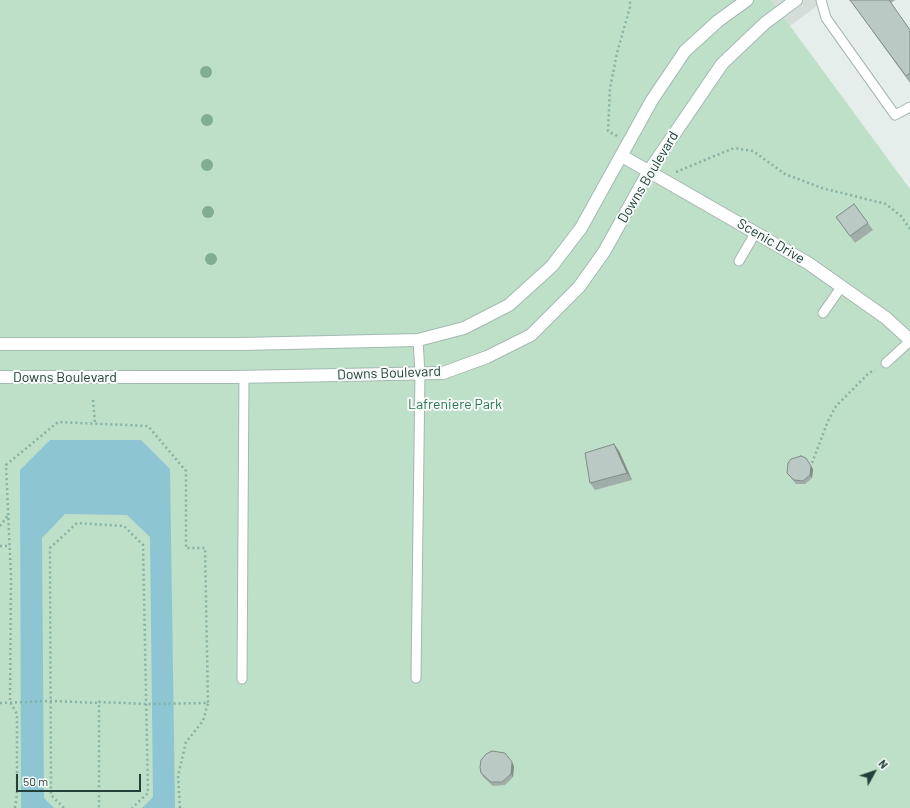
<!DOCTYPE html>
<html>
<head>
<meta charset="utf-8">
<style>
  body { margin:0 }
  #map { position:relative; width:910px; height:808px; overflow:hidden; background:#e5eeea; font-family:Barlow,sans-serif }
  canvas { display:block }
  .north { position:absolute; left:854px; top:752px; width:40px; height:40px; -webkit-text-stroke:3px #f6faf8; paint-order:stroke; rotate:50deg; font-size:11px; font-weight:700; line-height:16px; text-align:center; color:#23403a }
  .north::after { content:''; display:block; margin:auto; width:14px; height:18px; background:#23403a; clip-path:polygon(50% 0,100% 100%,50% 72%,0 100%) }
  .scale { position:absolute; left:16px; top:774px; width:125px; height:18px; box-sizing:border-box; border:2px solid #23403a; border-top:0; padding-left:5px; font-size:12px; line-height:14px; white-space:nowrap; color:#23403a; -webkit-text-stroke:3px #f6faf8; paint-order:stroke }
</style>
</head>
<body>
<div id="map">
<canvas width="910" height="808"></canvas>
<div class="north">N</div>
<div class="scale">50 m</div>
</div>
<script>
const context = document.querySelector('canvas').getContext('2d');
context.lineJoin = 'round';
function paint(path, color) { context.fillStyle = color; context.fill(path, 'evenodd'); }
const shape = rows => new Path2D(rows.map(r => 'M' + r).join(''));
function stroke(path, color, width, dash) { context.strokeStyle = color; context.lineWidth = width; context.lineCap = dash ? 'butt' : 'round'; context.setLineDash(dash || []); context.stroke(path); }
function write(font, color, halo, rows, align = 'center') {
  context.font = font + ' Barlow,sans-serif'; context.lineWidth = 4; context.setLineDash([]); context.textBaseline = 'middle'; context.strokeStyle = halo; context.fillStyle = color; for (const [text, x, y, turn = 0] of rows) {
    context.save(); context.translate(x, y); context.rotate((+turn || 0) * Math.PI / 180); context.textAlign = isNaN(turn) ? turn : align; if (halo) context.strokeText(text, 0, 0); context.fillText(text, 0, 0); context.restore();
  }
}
const built = shape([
  [771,0,825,0,790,26]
]);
const green = shape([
  [0,0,771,0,910,189,910,808,0,808]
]);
const water = shape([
  [50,440,141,440,170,469,175,808,142,808,153,797,150,537,127,515,65,514,42,538,44,798,54,808,21,808,20,470]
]);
const path = shape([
  [617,136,608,131,610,88,617,53,630,7,630,0],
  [676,172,734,148,753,151,785,174,822,188,886,204,901,216,910,229],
  [93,400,95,423],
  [812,463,828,421,836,406,869,373,875,370],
  [0,526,8,515],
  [0,546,10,546],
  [0,703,51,701,100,703],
  [15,808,17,794,17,714,10,702,11,577,6,465,58,422,148,426,186,471,186,548,205,548,208,703,148,704,99,702,99,808],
  [64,808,51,795,50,548,77,523,124,526,143,545,148,793,132,808],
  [180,808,178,776,186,742,203,721,208,703]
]);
const lane = shape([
  [821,0,826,18,895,115,910,107],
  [739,261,756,232],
  [823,313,842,286],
  [886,363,910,341],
  [416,678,420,373,418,340],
  [242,679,244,376]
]);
const street = shape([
  [622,156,808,263,886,318,910,340]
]);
const secondary = shape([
  [0,344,242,344,418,340,464,328,509,305,552,266,581,228,652,100,685,51,718,21,747,0],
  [0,377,235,377,443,373,487,357,531,335,579,287,604,252,649,171,722,64,765,23,796,0]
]);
const trees = [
  [206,72],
  [207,120],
  [207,165],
  [208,212],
  [211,259]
];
const wall = shape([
  [850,0,895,0,891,3,910,30,910,83],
  [854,204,873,230,855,243,836,217],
  [619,451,632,480,595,490,590,483],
  [813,469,812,478,805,484,796,484,787,473],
  [514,766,513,777,505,785,493,786,483,777,481,773]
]);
const shadedWall = shape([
  [614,444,619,451,632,480,627,473],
  [806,458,813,469,812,478,810,475],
  [512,762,514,766,513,777,511,774]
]);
const building = shape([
  [850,0,889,0,910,30,910,73,906,76,850,0],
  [854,204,868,223,850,236,836,217,854,204],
  [614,444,627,473,590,483,585,453,614,444],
  [801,456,806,458,811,466,810,475,803,481,794,480,787,473,788,463,791,459,801,456],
  [492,751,505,753,512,762,511,774,502,782,491,782,481,773,480,767,481,760,486,754,492,751]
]);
const streetNames = [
  ["Downs Boulevard",648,177,-59],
  ["Scenic Drive",771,241,30],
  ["Downs Boulevard",389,373,-2],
  ["Downs Boulevard",65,377]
];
const parkNames = [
  ["Lafreniere Park",455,404]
];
paint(built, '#d3ded9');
paint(green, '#bedfc8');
paint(water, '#8dc5d3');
stroke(lane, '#a7b6b2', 11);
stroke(street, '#a7b6b2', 14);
stroke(secondary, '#a3bab3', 14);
stroke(path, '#85b2a5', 2.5, [2, 3]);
stroke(lane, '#fff', 9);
stroke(street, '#fff', 12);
stroke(secondary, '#fff', 12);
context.fillStyle = '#80ad94';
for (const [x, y] of trees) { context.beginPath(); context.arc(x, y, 6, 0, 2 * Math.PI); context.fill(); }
paint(wall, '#a0ada8');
paint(shadedWall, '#828d88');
paint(building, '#bac9c3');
stroke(building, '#828d88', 1);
write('14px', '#23403a', '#f6faf8', streetNames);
write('14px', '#2d784d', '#f6faf8', parkNames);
</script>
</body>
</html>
